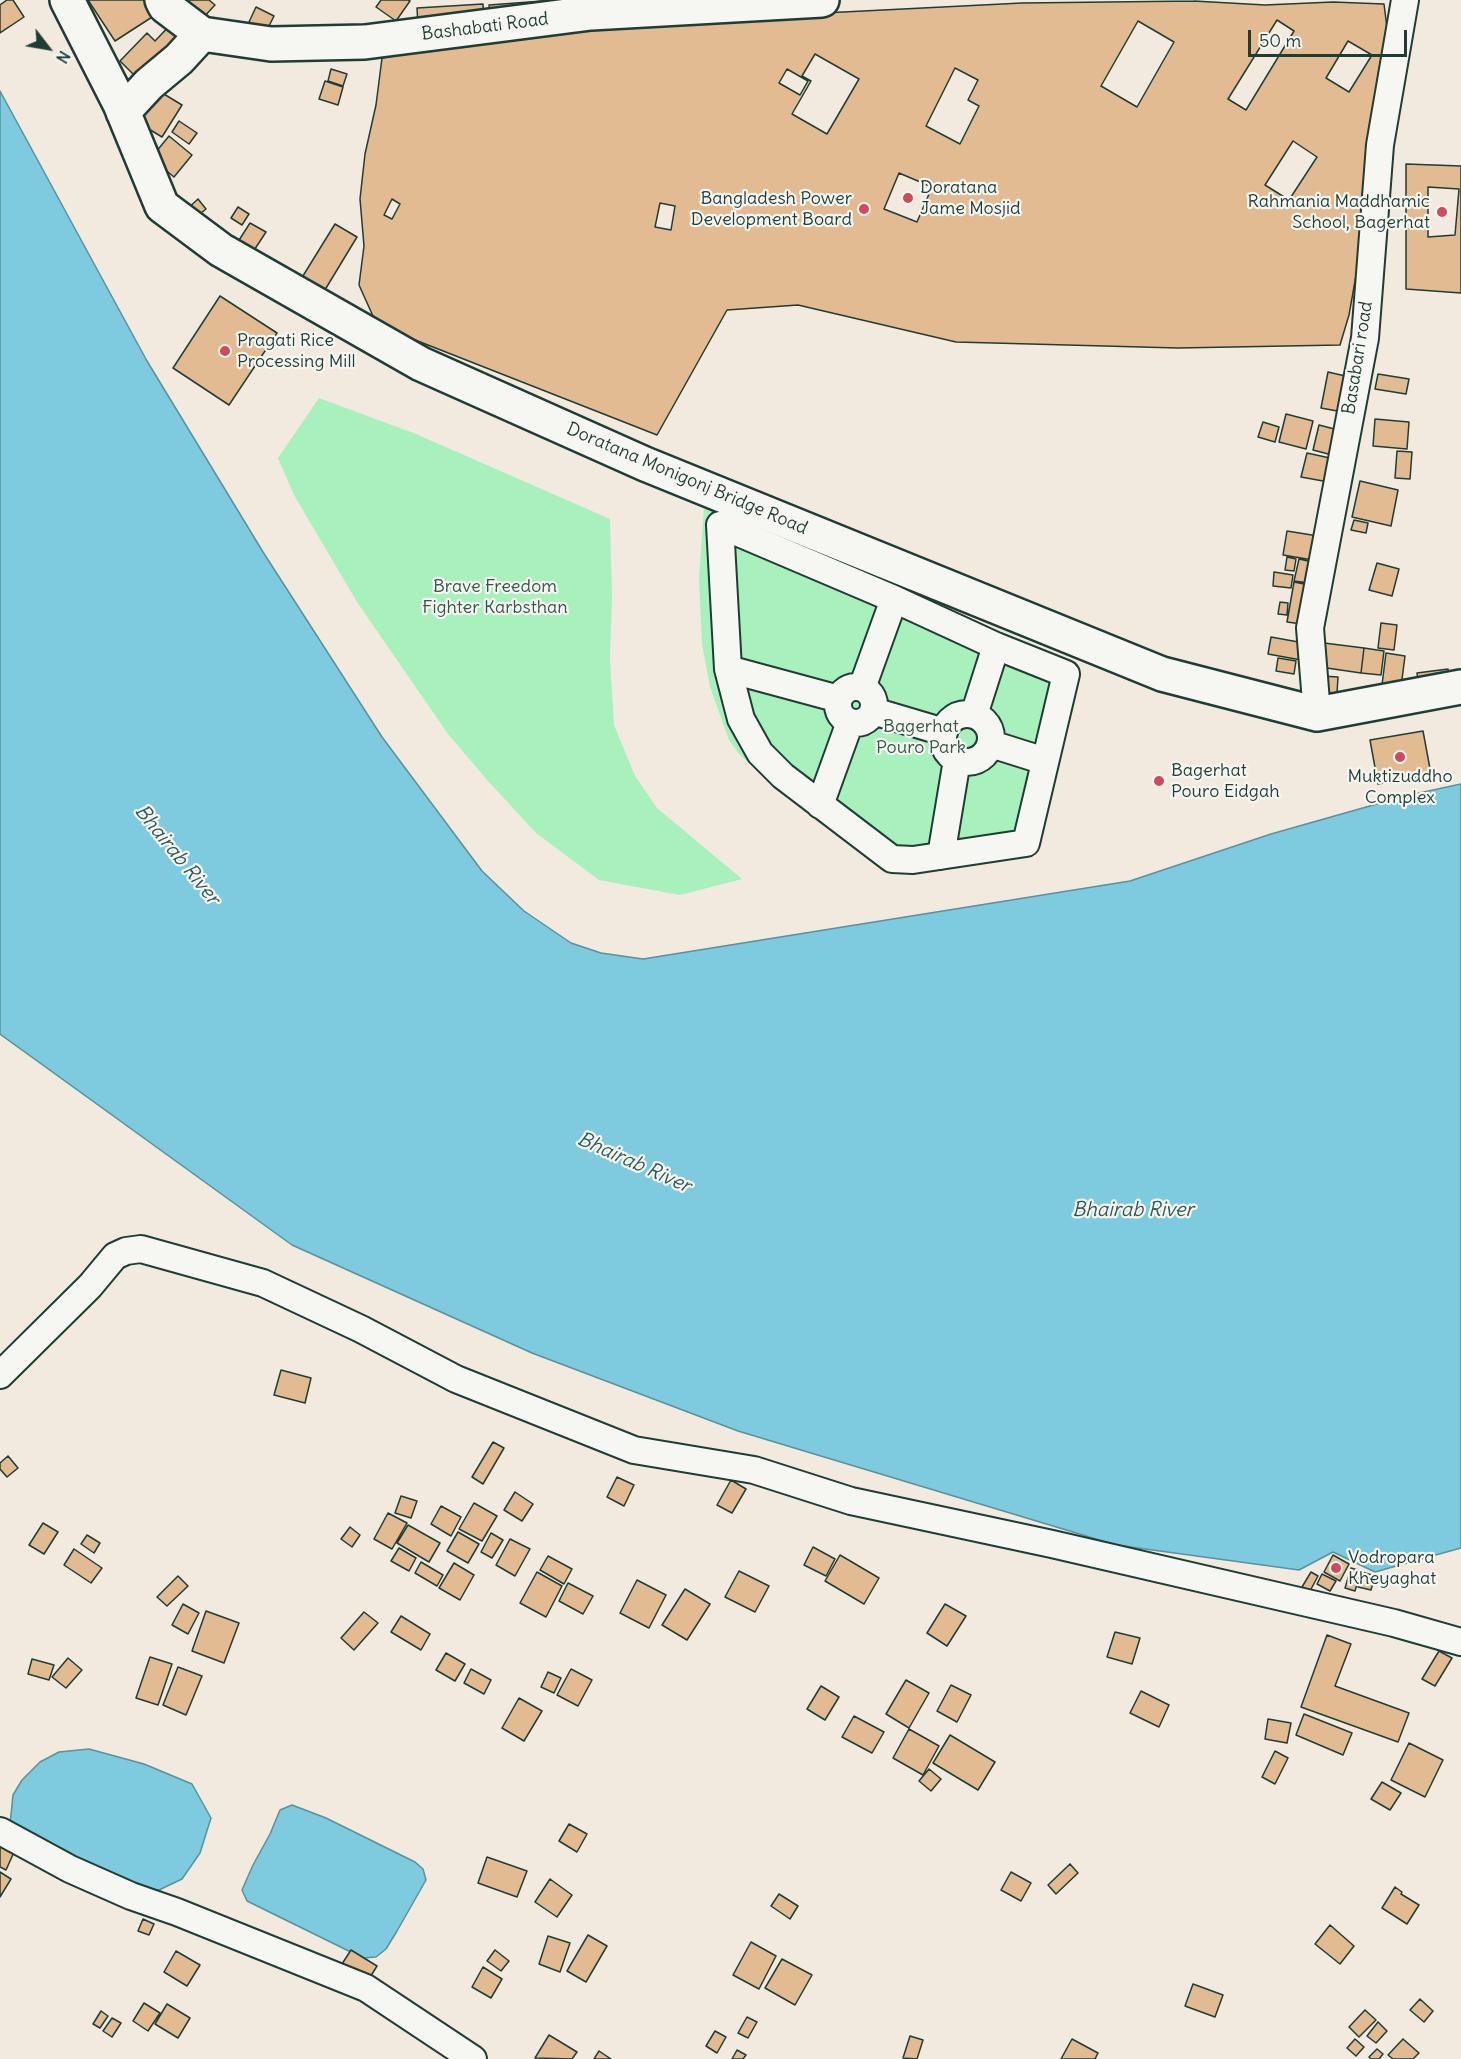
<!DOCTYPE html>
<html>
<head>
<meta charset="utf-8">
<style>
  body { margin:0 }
  #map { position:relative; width:1461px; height:2059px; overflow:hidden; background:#f2eadf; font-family:Delius,sans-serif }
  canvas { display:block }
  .north { position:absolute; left:18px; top:18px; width:60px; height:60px; -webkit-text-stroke:4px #f6f6f2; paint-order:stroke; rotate:121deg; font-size:16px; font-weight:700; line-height:24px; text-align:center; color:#1f3d34 }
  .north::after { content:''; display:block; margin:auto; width:21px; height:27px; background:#1f3d34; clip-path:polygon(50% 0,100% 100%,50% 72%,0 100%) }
  .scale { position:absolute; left:1248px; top:30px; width:159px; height:27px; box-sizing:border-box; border:3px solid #1f3d34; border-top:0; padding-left:8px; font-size:18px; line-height:21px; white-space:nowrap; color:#1f3d34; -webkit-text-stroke:4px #f6f6f2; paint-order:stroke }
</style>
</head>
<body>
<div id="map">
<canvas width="1461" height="2059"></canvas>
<div class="north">N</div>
<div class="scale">50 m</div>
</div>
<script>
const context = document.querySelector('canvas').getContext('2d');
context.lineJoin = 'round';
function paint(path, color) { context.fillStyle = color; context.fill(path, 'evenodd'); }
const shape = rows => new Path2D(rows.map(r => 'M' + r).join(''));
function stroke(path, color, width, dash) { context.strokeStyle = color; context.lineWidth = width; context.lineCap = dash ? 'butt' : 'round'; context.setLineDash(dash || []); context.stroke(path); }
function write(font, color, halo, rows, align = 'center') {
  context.font = font + ' Delius,sans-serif'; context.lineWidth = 4.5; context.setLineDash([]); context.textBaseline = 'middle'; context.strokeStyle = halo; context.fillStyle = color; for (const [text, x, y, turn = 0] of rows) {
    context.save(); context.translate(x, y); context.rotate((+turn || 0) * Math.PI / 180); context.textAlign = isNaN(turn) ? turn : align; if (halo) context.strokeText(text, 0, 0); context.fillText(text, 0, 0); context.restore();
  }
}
const green = shape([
  [319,398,416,434,610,519,612,595,610,659,614,725,635,776,657,808,742,879,680,895,599,880,536,833,488,781,448,734,357,602,294,495,278,458],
  [704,508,1077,665,1033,848,884,866,876,864,788,797,739,754,729,740,710,687,702,644,699,578]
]);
const water = shape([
  [0,91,147,361,263,552,382,737,482,871,524,911,571,943,601,953,643,959,1130,881,1271,834,1405,796,1461,784,1461,1548,1375,1572,1333,1552,1299,1570,1116,1545,738,1431,532,1353,292,1245,0,1034,0,91],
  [89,1749,144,1764,192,1784,211,1818,200,1853,182,1879,159,1890,135,1890,10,1824,13,1795,22,1780,40,1762,59,1752,89,1749],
  [292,1805,326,1818,415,1862,423,1869,426,1880,397,1931,386,1949,376,1957,363,1958,247,1901,242,1890,253,1865,270,1834,280,1810,292,1805]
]);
const building = shape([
  [7,0,13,0,24,17,0,33,0,5,7,0],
  [88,0,157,0,163,10,115,41,88,0],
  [180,0,209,0,215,5,202,19,180,0],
  [381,0,408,0,410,1,396,21,376,7,381,0],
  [556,0,564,0,490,17,489,5,556,0],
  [1194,1,1265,5,1333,2,1384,4,1389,44,1366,219,1349,315,1340,345,1178,348,956,342,798,305,727,310,657,435,377,325,359,285,364,246,360,199,365,154,376,105,382,58,455,45,608,27,744,17,1022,3,1194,1],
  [483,4,484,21,418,26,417,8,483,4],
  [256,7,274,16,267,30,249,22,256,7],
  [175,20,188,33,140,81,120,61,147,33,155,41,175,20],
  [1277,20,1294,31,1246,110,1228,99,1277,20],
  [1138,21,1174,42,1137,107,1101,86,1138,21],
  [1348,41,1372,55,1349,92,1326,78,1348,41],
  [815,54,859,79,827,134,792,114,811,81,802,76,815,54],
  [955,68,978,80,968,100,979,106,960,144,926,126,955,68],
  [331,69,347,74,343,86,328,81,331,69],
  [787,69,808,81,800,95,779,83,787,69],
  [325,81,343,87,338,105,319,99,325,81],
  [154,88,182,105,162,137,134,120,154,88],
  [179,121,197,133,189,144,172,132,179,121],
  [169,136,192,155,174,177,151,158,169,136],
  [1293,141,1317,157,1289,200,1265,185,1293,141],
  [1406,164,1461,166,1461,293,1406,289,1406,164],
  [899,173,932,187,917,222,884,209,899,173],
  [1428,187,1459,189,1455,235,1428,237,1428,187],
  [198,199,206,209,194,219,186,210,198,199],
  [392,199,400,204,392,219,384,215,392,199],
  [660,203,675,206,671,230,655,227,660,203],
  [238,207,249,214,242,225,231,218,238,207],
  [250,223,266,232,249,258,234,248,250,223],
  [335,224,357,237,320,298,298,284,335,224],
  [220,296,277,333,229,405,173,368,220,296],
  [1328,372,1354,378,1348,413,1321,408,1328,372],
  [1378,374,1409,379,1406,394,1375,389,1378,374],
  [1286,414,1313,421,1306,449,1279,442,1286,414],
  [1375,419,1409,422,1407,449,1373,446,1375,419],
  [1263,422,1279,427,1275,442,1258,437,1263,422],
  [1319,425,1346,432,1340,457,1313,450,1319,425],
  [1397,451,1412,452,1410,479,1395,478,1397,451],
  [1307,453,1339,460,1334,483,1301,477,1307,453],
  [1360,481,1398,490,1391,526,1352,517,1360,481],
  [1354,520,1368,523,1366,533,1351,530,1354,520],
  [1287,531,1318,536,1313,560,1283,555,1287,531],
  [1287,557,1296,559,1294,571,1285,570,1287,557],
  [1299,559,1313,562,1309,583,1294,581,1299,559],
  [1377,563,1399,569,1392,596,1369,590,1377,563],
  [1274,572,1293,575,1291,588,1273,586,1274,572],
  [1294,582,1309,585,1302,624,1287,622,1294,582],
  [1280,602,1288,603,1287,615,1278,614,1280,602],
  [1381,623,1397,625,1394,650,1378,648,1381,623],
  [1271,637,1304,643,1301,660,1268,654,1271,637],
  [1324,643,1364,648,1361,673,1320,667,1324,643],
  [1364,648,1384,651,1381,675,1361,673,1364,648],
  [1386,653,1405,656,1401,687,1382,685,1386,653],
  [1278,658,1296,661,1294,674,1276,671,1278,658],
  [1448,669,1451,686,1419,690,1417,673,1448,669],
  [1322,676,1338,677,1336,709,1320,708,1322,676],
  [1423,731,1431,774,1378,784,1370,740,1423,731],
  [281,1370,311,1378,305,1403,274,1395,281,1370],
  [493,1442,504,1448,483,1484,472,1477,493,1442],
  [8,1456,18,1468,7,1477,0,1469,0,1463,8,1456],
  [617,1477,634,1485,624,1506,607,1497,617,1477],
  [731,1480,746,1489,732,1513,717,1505,731,1480],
  [515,1492,533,1504,522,1521,504,1510,515,1492],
  [401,1496,417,1501,411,1518,395,1513,401,1496],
  [474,1503,497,1516,482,1541,459,1529,474,1503],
  [441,1506,461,1517,451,1536,431,1524,441,1506],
  [388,1513,407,1523,392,1549,374,1539,388,1513],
  [43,1523,58,1532,44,1554,29,1545,43,1523],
  [408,1525,440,1543,429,1562,397,1543,408,1525],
  [350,1527,360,1535,352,1547,341,1539,350,1527],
  [458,1532,479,1544,468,1563,447,1551,458,1532],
  [491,1533,503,1540,492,1558,481,1552,491,1533],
  [87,1535,100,1543,94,1553,81,1544,87,1535],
  [510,1539,530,1549,515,1576,496,1565,510,1539],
  [813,1547,835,1559,826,1576,804,1565,813,1547],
  [399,1548,416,1558,409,1571,391,1561,399,1548],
  [74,1549,102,1568,91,1583,64,1565,74,1549],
  [840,1555,879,1578,864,1604,825,1581,840,1555],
  [1333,1555,1349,1564,1340,1581,1324,1572,1333,1555],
  [548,1556,572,1569,564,1584,540,1570,548,1556],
  [421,1562,443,1575,437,1586,415,1573,421,1562],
  [454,1563,474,1575,460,1600,439,1588,454,1563],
  [1351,1568,1361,1571,1355,1591,1345,1588,1351,1568],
  [739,1571,769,1586,755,1612,725,1597,739,1571],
  [537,1572,562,1586,546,1617,520,1603,537,1572],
  [1311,1572,1318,1576,1310,1591,1302,1587,1311,1572],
  [1362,1572,1375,1576,1371,1590,1358,1587,1362,1572],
  [1322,1574,1336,1581,1330,1591,1317,1584,1322,1574],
  [178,1576,188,1586,167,1606,157,1597,178,1576],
  [637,1580,666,1595,649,1628,620,1613,637,1580],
  [568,1583,593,1596,583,1614,559,1601,568,1583],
  [685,1589,710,1604,687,1640,662,1625,685,1589],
  [183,1604,199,1613,188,1634,172,1625,183,1604],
  [945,1604,966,1616,947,1646,927,1633,945,1604],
  [206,1611,239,1623,224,1663,192,1651,206,1611],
  [364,1612,378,1623,354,1650,341,1638,364,1612],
  [401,1616,430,1634,421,1650,391,1632,401,1616],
  [1115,1632,1140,1638,1132,1664,1107,1657,1115,1632],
  [1327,1635,1351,1644,1335,1686,1409,1713,1398,1742,1301,1707,1327,1635],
  [1439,1651,1452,1658,1435,1686,1422,1679,1439,1651],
  [446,1653,465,1664,455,1681,436,1670,446,1653],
  [150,1657,172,1664,158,1705,136,1698,150,1657],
  [68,1658,82,1670,66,1688,52,1677,68,1658],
  [32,1659,54,1665,49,1680,28,1674,32,1659],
  [178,1667,202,1676,186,1715,163,1705,178,1667],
  [471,1669,491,1680,484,1694,464,1683,471,1669],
  [571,1669,592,1680,578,1706,557,1695,571,1669],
  [548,1672,561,1678,554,1693,541,1687,548,1672],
  [906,1680,929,1693,909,1728,886,1714,906,1680],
  [951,1685,971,1695,957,1722,937,1711,951,1685],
  [821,1686,839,1697,825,1720,807,1709,821,1686],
  [1141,1691,1169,1705,1159,1727,1130,1713,1141,1691],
  [519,1698,542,1711,524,1741,502,1728,519,1698],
  [1304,1714,1352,1733,1343,1755,1296,1735,1304,1714],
  [854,1716,884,1732,872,1753,842,1737,854,1716],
  [1268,1719,1291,1723,1287,1743,1265,1739,1268,1719],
  [909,1729,939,1746,923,1775,893,1758,909,1729],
  [950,1735,995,1762,978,1790,933,1763,950,1735],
  [1409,1743,1443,1760,1425,1797,1391,1780,1409,1743],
  [1275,1751,1288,1758,1275,1784,1262,1777,1275,1751],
  [929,1769,941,1779,931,1791,919,1781,929,1769],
  [1382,1782,1401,1793,1390,1810,1371,1799,1382,1782],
  [569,1824,587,1834,577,1852,559,1841,569,1824],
  [0,1843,15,1850,6,1870,0,1867,0,1843],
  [487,1857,527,1871,517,1897,478,1883,487,1857],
  [1070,1864,1078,1873,1056,1894,1048,1885,1070,1864],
  [0,1872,11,1879,0,1897,0,1872],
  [1011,1872,1031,1883,1021,1901,1001,1890,1011,1872],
  [550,1879,572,1895,557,1917,535,1902,550,1879],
  [1395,1887,1402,1892,1401,1894,1419,1905,1407,1924,1382,1908,1395,1887],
  [779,1894,798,1906,790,1919,771,1906,779,1894],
  [143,1919,154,1924,149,1935,138,1931,143,1919],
  [1330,1925,1354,1946,1340,1964,1315,1944,1330,1925],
  [588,1935,607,1946,586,1982,567,1971,588,1935],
  [548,1936,570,1943,560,1972,539,1964,548,1936],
  [751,1942,776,1956,759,1989,733,1975,751,1942],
  [351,1950,377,1966,366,1984,340,1967,351,1950],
  [495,1950,509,1961,501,1971,487,1961,495,1950],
  [176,1951,200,1965,187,1986,164,1972,176,1951],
  [782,1959,812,1975,795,2005,765,1988,782,1959],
  [483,1967,502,1979,491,1998,472,1987,483,1967],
  [1193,1984,1223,1995,1215,2017,1185,2006,1193,1984],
  [1420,1999,1433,2011,1424,2022,1410,2010,1420,1999],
  [144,2003,160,2013,148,2031,133,2021,144,2003],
  [167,2004,190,2018,178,2038,155,2024,167,2004],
  [1365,2010,1376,2020,1359,2037,1349,2027,1365,2010],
  [101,2011,108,2016,100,2028,93,2024,101,2011],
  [747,2017,757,2022,748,2038,738,2033,747,2017],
  [112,2018,121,2023,112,2037,103,2031,112,2018],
  [1378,2022,1387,2031,1376,2043,1367,2036,1378,2022],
  [715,2031,726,2037,717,2053,706,2046,715,2031],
  [549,2035,577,2052,572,2059,535,2058,549,2035],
  [910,2036,923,2040,917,2059,903,2058,910,2036],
  [1072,2039,1098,2053,1095,2059,1061,2059,1072,2039],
  [1355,2039,1364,2047,1356,2056,1347,2048,1355,2039],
  [1403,2039,1419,2053,1413,2059,1393,2059,1388,2055,1403,2039],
  [1377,2049,1383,2054,1379,2059,1371,2059,1369,2057,1377,2049],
  [737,2050,746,2055,743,2059,732,2059,737,2050],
  [599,2051,611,2059,594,2059,599,2051]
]);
const street = shape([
  [720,525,894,599,996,646,1066,674,1026,843,913,860,892,859,783,776,760,753,741,719,728,669,720,525],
  [728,669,839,699],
  '838 705a18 18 0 1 1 36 0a18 18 0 1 1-36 0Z',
  [862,688,894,599],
  [873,711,944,732],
  '943 738a24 24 0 1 1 48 0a24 24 0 1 1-48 0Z',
  [1317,714,1310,628,1365,338,1380,145,1405,0],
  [974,715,996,646],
  [991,744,1045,761],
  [820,805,850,722],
  [941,856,957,760],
  [0,1375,90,1286,115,1256,126,1251,141,1249,263,1283,361,1329,456,1379,634,1450,754,1470,851,1501,1052,1544,1394,1623,1461,1642],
  [0,1831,70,1869,131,1896,177,1912,366,1988,473,2059]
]);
const secondary = shape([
  [67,0,120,104,162,206,221,250,421,364,645,464,1162,674,1317,714,1461,687],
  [162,0,165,6,202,34,271,44,365,42,591,13,822,0],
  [123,112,149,84,179,59,202,34]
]);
const markers = [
  [908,198,6,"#d1495b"],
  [864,209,6,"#d1495b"],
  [1442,212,6,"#d1495b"],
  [225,351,6,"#d1495b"],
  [1400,757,6,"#d1495b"],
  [1159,781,6,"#d1495b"],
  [1336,1568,6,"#d1495b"]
];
const streetNames = [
  ["Bashabati Road",485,27,-7],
  ["Basabari road",1358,358,-81],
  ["Doratana Monigonj Bridge Road",687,479,23]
];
const poiNames = [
  ["Doratana",920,188],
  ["Jame Mosjid",920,209],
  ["Bangladesh Power",852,199,"right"],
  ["Development Board",852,220,"right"],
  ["Rahmania Maddhamic",1430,202,"right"],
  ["School, Bagerhat",1430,223,"right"],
  ["Pragati Rice",237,341],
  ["Processing Mill",237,362],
  ["Bagerhat",1171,771],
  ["Pouro Eidgah",1171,792],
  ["Muktizuddho",1400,777,"center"],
  ["Complex",1400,798,"center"],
  ["Vodropara",1348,1558],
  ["Kheyaghat",1348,1579]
];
const parkNames = [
  ["Brave Freedom",495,587],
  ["Fighter Karbsthan",495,608],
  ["Bagerhat",921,727],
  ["Pouro Park",921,748]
];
const waterNames = [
  ["Bhairab River",177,855,51],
  ["Bhairab River",634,1163,24],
  ["Bhairab River",1133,1210]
];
paint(green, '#a8f0bc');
paint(water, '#7ecade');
stroke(water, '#58929a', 1.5);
paint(building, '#e3bb93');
stroke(building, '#1f3d34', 1.5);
stroke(street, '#1f3d34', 30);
stroke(secondary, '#1f3d34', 38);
stroke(street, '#f6f6f2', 26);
stroke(secondary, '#f6f6f2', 33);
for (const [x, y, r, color] of markers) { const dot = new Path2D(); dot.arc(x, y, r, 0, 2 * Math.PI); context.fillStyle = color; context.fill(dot); stroke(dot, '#f6f6f2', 2); }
write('18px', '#1f3d34', '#f6f6f2', streetNames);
write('18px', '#1f3d34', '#f6f6f2', poiNames, 'left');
write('18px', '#345848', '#f6f6f2', parkNames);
write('italic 20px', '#325956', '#f6f6f2', waterNames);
</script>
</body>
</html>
